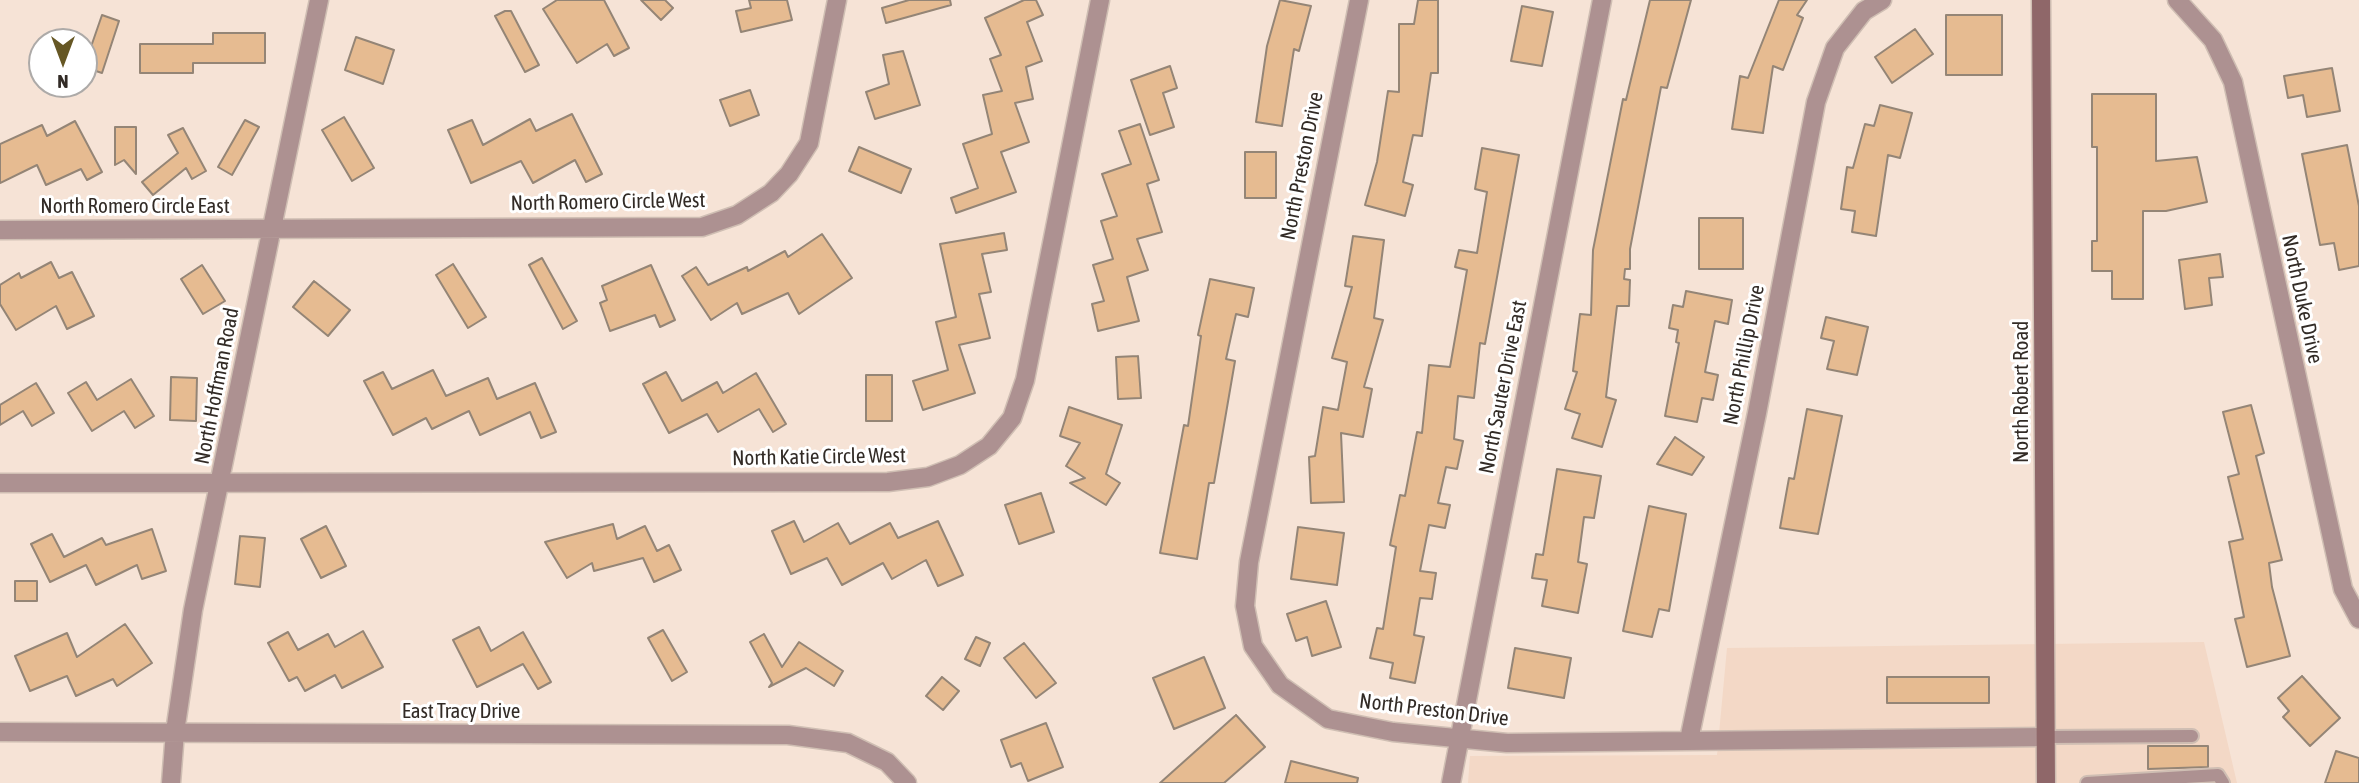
<!DOCTYPE html>
<html>
<head>
<meta charset="utf-8">
<style>
  body { margin:0 }
  #map { position:relative; width:2359px; height:783px; overflow:hidden; background:#f6e3d6; font-family:"Asap Condensed",sans-serif }
  canvas { display:block }
  .north { position:absolute; left:28px; top:28px; width:70px; height:70px; box-sizing:border-box; background:#fff; border:2px solid #adaaa8; border-radius:50%; rotate:180deg; font-size:19px; font-weight:700; line-height:28px; text-align:center; color:#322b26 }
  .north::after { content:''; display:block; margin:auto; width:24px; height:32px; background:#665724; clip-path:polygon(50% 0,100% 100%,50% 72%,0 100%) }
</style>
</head>
<body>
<div id="map">
<canvas width="2359" height="783"></canvas>
<div class="north">N</div>
</div>
<script>
const context = document.querySelector('canvas').getContext('2d');
context.lineJoin = 'round';
function paint(path, color) { context.fillStyle = color; context.fill(path, 'evenodd'); }
const shape = rows => new Path2D(rows.map(r => 'M' + r).join(''));
function stroke(path, color, width, dash) { context.strokeStyle = color; context.lineWidth = width; context.lineCap = dash ? 'butt' : 'round'; context.setLineDash(dash || []); context.stroke(path); }
function write(font, color, halo, rows, align = 'center') {
  context.font = font + ' "Asap Condensed",sans-serif'; context.lineWidth = 6; context.setLineDash([]); context.textBaseline = 'middle'; context.strokeStyle = halo; context.fillStyle = color; for (const [text, x, y, turn = 0] of rows) {
    context.save(); context.translate(x, y); context.rotate((+turn || 0) * Math.PI / 180); context.textAlign = isNaN(turn) ? turn : align; if (halo) context.strokeText(text, 0, 0); context.fillText(text, 0, 0); context.restore();
  }
}
const built = shape([
  [2204,642,2237,783,1468,783,1470,756,1717,755,1727,648]
]);
const building = shape([
  [557,0,604,0,629,48,614,56,607,44,577,63,543,9,557,0],
  [641,0,665,0,673,8,661,20,641,0],
  [749,0,787,0,792,20,741,32,736,11,751,8,749,0],
  [909,0,950,0,951,5,886,23,882,8,909,0],
  [1024,0,1036,0,1043,15,1027,22,1042,61,1026,67,1033,99,1015,103,1029,142,1001,152,1016,192,956,213,951,198,978,188,963,144,992,134,983,95,1002,91,990,59,1001,55,985,18,1024,0],
  [1280,0,1311,6,1299,51,1294,49,1282,126,1256,122,1267,46,1280,0],
  [1418,0,1438,0,1438,73,1431,73,1422,136,1413,135,1403,182,1413,185,1405,216,1365,205,1377,162,1388,91,1399,92,1399,24,1414,24,1418,0],
  [1650,0,1691,0,1667,88,1661,87,1630,249,1630,269,1625,269,1624,279,1630,280,1629,306,1617,306,1606,397,1616,400,1602,447,1572,438,1580,414,1565,409,1577,372,1573,371,1580,314,1591,315,1593,250,1623,99,1626,100,1650,0],
  [1779,0,1807,0,1797,15,1803,18,1783,70,1773,66,1763,133,1732,129,1740,76,1748,78,1779,0],
  [1522,6,1553,12,1542,66,1511,61,1522,6],
  [505,11,511,11,539,65,525,72,495,16,505,11],
  [102,15,119,21,102,73,84,67,102,15],
  [1946,15,2002,15,2002,75,1946,75,1946,15],
  [1915,29,1933,54,1892,83,1875,57,1915,29],
  [213,33,265,33,265,63,193,63,193,73,140,73,140,44,213,44,213,33],
  [356,37,394,50,383,84,345,70,356,37],
  [903,51,920,105,875,119,866,92,889,84,883,55,903,51],
  [1170,66,1177,88,1163,93,1174,127,1150,135,1131,80,1170,66],
  [2332,68,2340,111,2307,117,2303,95,2288,98,2284,76,2332,68],
  [750,90,759,115,730,126,720,100,750,90],
  [2092,94,2156,94,2156,161,2197,157,2207,202,2166,211,2143,211,2143,299,2112,299,2112,271,2092,271,2092,241,2097,241,2097,147,2092,147,2092,94],
  [1880,105,1912,113,1900,158,1888,155,1876,236,1852,232,1855,211,1841,209,1847,167,1853,168,1865,124,1874,126,1880,105],
  [572,114,602,174,586,182,575,160,533,183,521,161,471,183,448,130,472,120,483,145,530,119,536,131,572,114],
  [344,117,374,168,352,181,322,130,344,117],
  [245,120,259,127,232,175,218,167,245,120],
  [75,121,102,172,87,180,81,169,46,185,37,165,0,183,0,144,42,125,47,136,75,121],
  [1140,124,1159,180,1147,184,1162,232,1137,239,1148,270,1127,277,1139,321,1098,331,1092,304,1104,301,1093,265,1113,259,1101,221,1117,216,1102,174,1131,164,1119,131,1140,124],
  [115,127,136,127,136,174,124,160,115,165,115,127],
  [183,128,206,171,192,179,186,168,153,195,142,182,178,153,168,135,183,128],
  [2347,145,2359,206,2359,266,2339,270,2334,243,2320,245,2302,154,2347,145],
  [859,147,911,169,901,193,849,171,859,147],
  [1482,148,1519,155,1485,344,1480,343,1474,398,1458,396,1454,439,1463,441,1457,469,1446,467,1438,503,1450,505,1445,528,1429,525,1420,571,1436,573,1432,599,1420,598,1414,635,1424,637,1415,683,1390,678,1393,663,1370,658,1377,628,1383,629,1396,547,1390,545,1400,495,1405,496,1417,432,1422,433,1429,365,1450,367,1467,270,1455,267,1459,250,1477,253,1487,192,1475,189,1482,148],
  [1245,152,1276,152,1276,198,1245,198,1245,152],
  [1699,218,1743,218,1743,269,1699,269,1699,218],
  [1004,233,1007,250,982,254,991,292,979,294,990,338,959,345,975,393,923,410,913,381,948,370,936,322,956,317,940,244,1004,233],
  [822,234,852,278,799,314,788,293,742,314,737,303,711,320,682,276,696,267,708,285,747,267,748,271,785,251,788,257,822,234],
  [1353,236,1384,240,1374,318,1383,320,1364,387,1372,389,1363,437,1341,433,1344,502,1311,503,1309,457,1315,456,1323,407,1338,410,1347,362,1332,358,1352,287,1345,286,1353,236],
  [2220,254,2223,277,2209,278,2212,305,2185,309,2179,260,2220,254],
  [542,258,577,321,563,329,529,265,542,258],
  [51,262,59,278,72,272,94,316,67,329,56,306,16,330,0,304,0,285,19,273,21,278,51,262],
  [453,264,486,317,468,328,436,275,453,264],
  [202,265,225,301,203,314,181,279,202,265],
  [651,265,675,320,660,327,655,315,610,331,600,303,607,300,602,286,651,265],
  [1210,279,1254,288,1248,317,1236,314,1226,359,1235,361,1214,483,1209,483,1197,559,1160,553,1184,425,1188,426,1201,336,1198,335,1210,279],
  [314,281,350,310,328,336,293,307,314,281],
  [1686,291,1732,300,1728,324,1715,321,1705,372,1718,375,1713,400,1702,398,1697,422,1665,416,1679,343,1676,342,1678,330,1669,328,1673,305,1683,307,1686,291],
  [1826,317,1868,327,1857,375,1827,369,1834,341,1821,338,1826,317],
  [1138,356,1141,398,1118,399,1116,357,1138,356],
  [433,370,446,396,488,378,497,399,535,383,556,432,541,438,530,412,480,435,469,411,432,429,426,418,393,435,364,381,383,372,392,389,433,370],
  [666,372,682,401,717,382,723,393,756,373,786,424,773,432,759,409,718,432,707,414,669,433,643,384,666,372],
  [866,375,892,375,892,421,866,421,866,375],
  [171,377,197,378,196,421,170,420,171,377],
  [131,379,154,416,135,428,124,411,92,431,68,393,86,382,97,400,131,379],
  [36,383,54,413,32,426,23,411,0,425,0,405,36,383],
  [2251,405,2264,453,2256,456,2282,560,2269,563,2272,587,2290,656,2247,667,2235,619,2244,617,2229,542,2243,539,2228,477,2239,474,2223,412,2251,405],
  [1069,407,1122,425,1106,474,1120,483,1106,505,1070,483,1085,478,1066,466,1080,443,1060,436,1069,407],
  [1807,409,1842,416,1818,534,1780,528,1789,478,1794,479,1807,409],
  [1675,437,1704,457,1692,475,1657,464,1675,437],
  [1557,469,1601,476,1594,518,1584,517,1578,562,1587,564,1578,613,1542,606,1547,580,1532,578,1536,554,1543,555,1557,469],
  [1041,493,1054,532,1019,544,1005,505,1041,493],
  [1649,506,1686,514,1669,611,1659,609,1652,637,1623,631,1649,506],
  [794,521,804,542,838,523,850,544,890,523,898,538,938,521,963,575,938,586,926,560,892,579,883,563,842,585,827,558,791,574,772,531,794,521],
  [613,524,617,539,645,526,657,551,669,545,681,570,654,582,643,558,594,571,592,563,567,578,545,542,613,524],
  [326,526,346,566,321,578,301,539,326,526],
  [1298,527,1344,533,1337,585,1291,579,1298,527],
  [152,529,166,571,142,579,137,565,96,585,86,565,50,582,31,544,52,534,64,557,102,538,106,545,152,529],
  [240,536,265,538,260,587,235,584,240,536],
  [15,581,37,581,37,601,15,601,15,581],
  [1326,601,1341,647,1312,656,1307,637,1296,641,1287,614,1326,601],
  [125,624,152,663,117,686,113,679,76,696,67,676,30,691,15,656,67,633,77,657,125,624],
  [479,627,491,651,523,632,551,682,538,689,523,664,477,687,453,640,479,627],
  [663,630,687,672,672,681,648,638,663,630],
  [363,631,383,667,342,688,335,675,305,691,297,677,289,681,268,643,288,632,298,650,328,634,335,647,363,631],
  [764,634,782,667,799,642,843,671,834,686,806,668,769,687,772,683,750,642,764,634],
  [976,637,990,643,980,666,965,659,976,637],
  [1024,643,1056,683,1036,698,1004,658,1024,643],
  [1515,648,1571,658,1564,698,1508,688,1515,648],
  [1204,657,1225,708,1174,729,1153,678,1204,657],
  [2302,676,2340,718,2310,746,2283,717,2289,711,2278,698,2302,676],
  [942,677,959,691,943,710,926,696,942,677],
  [1887,677,1989,677,1989,703,1887,703,1887,677],
  [1236,715,1265,747,1224,783,1160,783,1236,715],
  [1046,723,1063,767,1028,781,1021,763,1011,767,1001,740,1046,723],
  [2148,746,2208,746,2208,767,2148,769,2148,746],
  [2336,751,2359,758,2359,783,2325,783,2336,751],
  [1291,761,1358,778,1357,783,1285,783,1291,761]
]);
const lane = shape([
  [2045,737,2192,736],
  [2087,783,2218,775,2223,783]
]);
const street = shape([
  [1359,0,1249,562,1245,606,1253,646,1280,685,1328,719,1393,732,1507,743,2045,737],
  [2177,0,2213,40,2233,82,2343,589,2359,619],
  [0,230,702,227,737,215,771,193,789,174,809,143,837,0],
  [0,483,888,482,928,477,960,465,989,446,1012,418,1025,380,1100,0],
  [0,732,788,735,848,743,887,762,907,783],
  [1689,740,1757,413,1816,102,1835,48,1864,11,1882,0],
  [171,783,175,732,193,610,319,0],
  [1451,783,1602,0]
]);
const secondary = shape([
  [2041,0,2046,783]
]);
const streetNames = [
  ["North Preston Drive",1302,166,-79],
  ["North Romero Circle West",608,202,-1],
  ["North Romero Circle East",135,206],
  ["North Duke Drive",2302,299,78],
  ["North Phillip Drive",1744,355,-79],
  ["North Hoffman Road",217,386,-79],
  ["North Sauter Drive East",1503,387,-79],
  ["North Robert Road",2021,392,-90],
  ["North Katie Circle West",819,457,-1],
  ["North Preston Drive",1434,710,7],
  ["East Tracy Drive",461,711]
];
paint(built, '#f3d8c6');
paint(building, '#e6bb91');
stroke(building, '#948576', 2);
stroke(lane, '#cfbeb3', 16);
stroke(street, '#cfbeb3', 21);
stroke(secondary, '#cfbeb3', 21);
stroke(lane, '#ad9191', 12);
stroke(street, '#ad9191', 18);
stroke(secondary, '#8f6769', 18);
write('21px', '#322b26', '#fff', streetNames);
</script>
</body>
</html>
